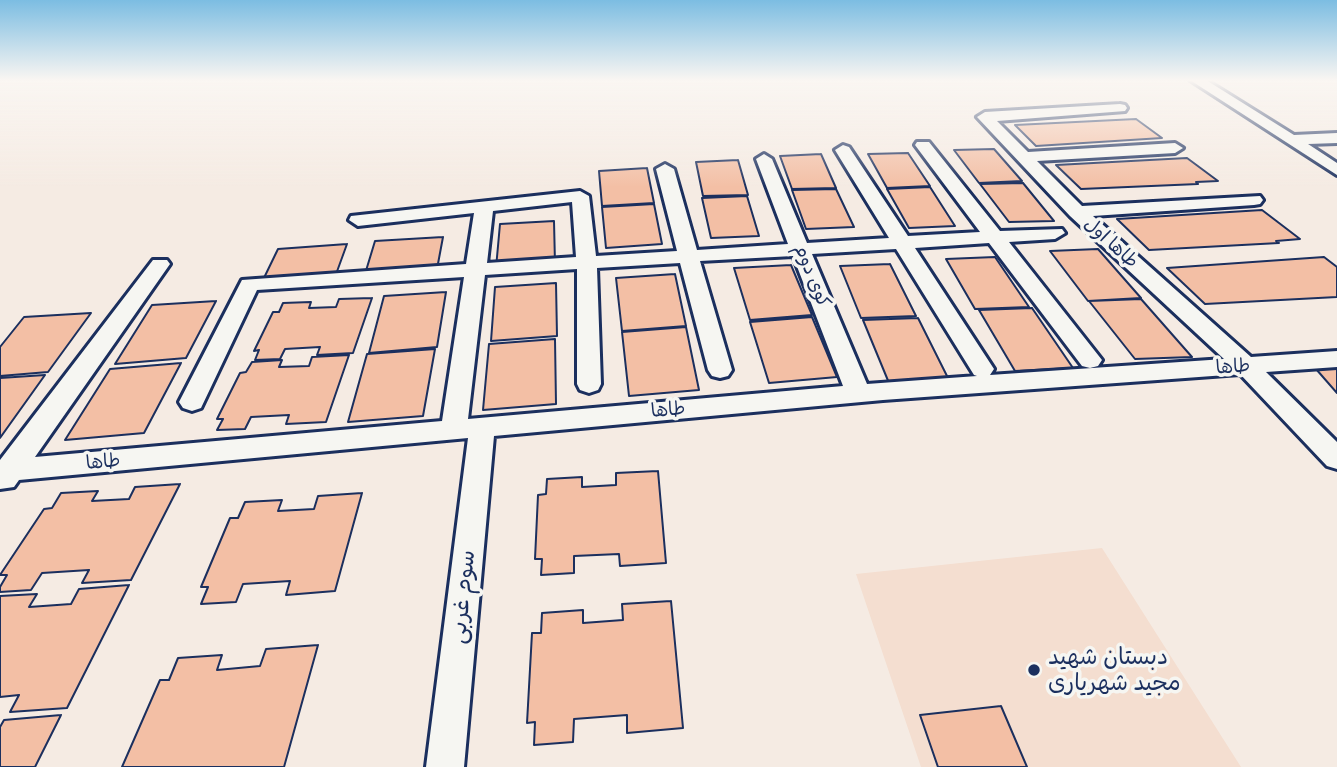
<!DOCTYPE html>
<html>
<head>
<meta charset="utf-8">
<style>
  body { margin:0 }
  canvas { display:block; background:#f5ebe3 }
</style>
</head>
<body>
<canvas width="1337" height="767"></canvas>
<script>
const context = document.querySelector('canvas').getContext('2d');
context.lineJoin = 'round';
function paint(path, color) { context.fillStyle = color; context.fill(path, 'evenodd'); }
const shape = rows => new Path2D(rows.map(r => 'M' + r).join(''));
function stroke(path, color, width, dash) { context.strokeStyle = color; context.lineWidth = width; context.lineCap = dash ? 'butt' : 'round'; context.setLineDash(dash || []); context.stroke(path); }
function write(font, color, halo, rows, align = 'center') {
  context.font = font + ' Delius,"Playpen Sans Arabic",sans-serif'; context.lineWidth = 7; context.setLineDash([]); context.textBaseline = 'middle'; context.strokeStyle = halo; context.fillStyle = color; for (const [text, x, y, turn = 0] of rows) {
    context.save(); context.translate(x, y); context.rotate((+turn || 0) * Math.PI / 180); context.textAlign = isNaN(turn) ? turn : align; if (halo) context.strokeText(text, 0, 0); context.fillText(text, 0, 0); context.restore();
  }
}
const built = shape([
  [1102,548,1241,767,921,767,856,574]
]);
const building = shape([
  [1136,119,1162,138,1036,146,1015,125,1136,119],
  [994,149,1022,181,979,183,954,150,994,149],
  [908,153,930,186,887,188,868,154,908,153],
  [821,154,836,188,792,189,780,156,821,154],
  [1187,158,1218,181,1196,182,1198,184,1081,189,1056,165,1187,158],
  [738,160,748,195,703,196,696,162,738,160],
  [647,168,654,203,602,206,599,171,647,168],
  [1023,183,1054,221,1009,222,980,184,1023,183],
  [930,187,955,226,909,228,887,189,930,187],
  [836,189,854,227,806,229,792,190,836,189],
  [747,196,759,236,711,238,702,198,747,196],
  [654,204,662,244,606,248,602,207,654,204],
  [1262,210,1300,239,1276,241,1279,243,1149,250,1117,219,1262,210],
  [554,221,555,264,496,268,500,224,554,221],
  [443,237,437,269,365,274,375,241,443,237],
  [347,244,335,277,262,282,278,249,347,244],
  [1098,249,1141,298,1088,301,1050,251,1098,249],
  [995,257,1029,307,975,309,946,259,995,257],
  [1324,257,1337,267,1337,297,1205,304,1167,268,1324,257],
  [890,264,916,316,861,318,840,266,890,264],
  [791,265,812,315,750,320,734,268,791,265],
  [675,274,686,326,622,331,616,278,675,274],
  [556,283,557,336,491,341,495,287,556,283],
  [446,292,437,347,369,353,384,296,446,292],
  [372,298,353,353,317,355,320,347,285,349,280,359,255,360,259,350,254,351,273,312,279,312,283,303,311,302,309,308,336,307,339,299,372,298],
  [1141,299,1192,357,1135,359,1089,301,1141,299],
  [216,301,186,358,115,364,152,305,216,301],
  [1032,308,1073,368,1015,371,979,310,1032,308],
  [91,313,48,372,0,376,0,347,24,317,91,313],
  [812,317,837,377,769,383,750,322,812,317],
  [918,318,949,380,889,383,863,320,918,318],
  [686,327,699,390,629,396,622,332,686,327],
  [555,339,556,404,483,410,489,344,555,339],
  [435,349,423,416,348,422,367,354,435,349],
  [349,355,326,422,286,424,289,415,251,417,245,429,217,430,223,419,217,419,240,373,246,372,252,362,282,360,279,367,309,366,312,357,349,355],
  [181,363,144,433,65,440,110,369,181,363],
  [1337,367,1337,393,1316,369,1337,367],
  [45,375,0,438,0,378,45,375],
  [658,471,666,563,620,566,619,554,574,556,574,573,541,575,542,559,535,559,538,495,546,494,547,479,582,477,582,487,616,485,616,473,658,471],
  [180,484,131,580,82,583,89,570,42,573,31,590,0,592,0,587,7,575,0,575,44,509,52,508,61,493,98,491,92,501,129,499,135,487,180,484],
  [362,493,335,591,286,595,290,581,243,584,236,602,201,604,208,587,201,587,230,518,238,518,245,502,282,500,278,511,314,509,318,496,362,493],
  [129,585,67,708,10,712,19,695,0,697,0,596,37,594,29,607,71,604,79,589,129,585],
  [671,601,683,728,627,733,627,715,574,719,573,742,534,745,535,722,527,723,532,633,541,633,542,613,583,610,583,623,623,620,622,604,671,601],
  [318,645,284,767,122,767,160,680,169,680,178,658,222,655,217,670,260,666,266,649,318,645],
  [1001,706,1027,767,938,767,920,715,1001,706],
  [61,715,35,767,0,767,0,727,4,720,61,715]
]);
const minor = shape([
  [1190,80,1206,80,1294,135,1337,133,1337,143,1308,144,1337,163,1337,175,1190,80],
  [1120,104,1125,105,1127,108,1125,111,997,121,1028,152,1175,143,1183,148,1175,153,1037,161,1082,206,1260,196,1263,200,1260,204,1254,205,1093,216,1251,357,1337,351,1337,367,1266,372,1337,442,1337,469,1327,466,1240,374,883,400,494,436,464,767,426,767,468,438,19,480,14,487,0,489,0,460,153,260,167,260,170,264,35,457,442,421,464,277,257,290,201,408,192,411,183,408,179,402,242,280,466,264,474,213,358,226,349,220,351,216,580,191,589,196,596,256,677,251,656,169,665,164,674,169,697,250,788,244,756,159,764,154,772,159,807,243,889,238,835,150,843,145,849,147,908,236,980,232,915,145,917,142,929,142,1000,231,1062,229,1065,233,1055,239,1009,242,1102,360,1098,366,1090,368,1082,366,989,243,915,248,994,369,990,375,1224,359,1070,216,977,117,985,112,1120,104],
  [572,202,576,257,487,263,493,211,572,202],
  [896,249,974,375,977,376,867,384,812,254,896,249],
  [793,256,843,386,468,419,485,275,577,269,577,384,580,390,589,393,598,390,601,384,597,268,680,263,708,370,712,376,720,378,728,376,732,370,700,261,793,256]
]);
const markers = [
  [1034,670,7,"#1b2f5e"]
];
const streetNames = [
  ["طاها اول",1111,243,42],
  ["کوی دوم",812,276,68],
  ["طاها",1233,367,-4],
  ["طاها",668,410,-5],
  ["طاها",103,462,-5]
];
const nearStreetnames = [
  ["سوم غربی",463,597,-84]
];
const nearPoinames = [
  ["دبستان شهید",1048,657],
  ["مجید شهریاری",1048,683]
];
paint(built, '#f4ded0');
paint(building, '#f3bfa5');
stroke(building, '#1b2f5e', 2);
stroke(minor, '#1b2f5e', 6);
paint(minor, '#f6f6f2');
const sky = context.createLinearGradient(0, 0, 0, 187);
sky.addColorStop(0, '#7cbde2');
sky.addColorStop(0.43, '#faf6f2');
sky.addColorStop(1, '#faf6f200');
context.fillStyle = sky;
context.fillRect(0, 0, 1337, 187);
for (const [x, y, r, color] of markers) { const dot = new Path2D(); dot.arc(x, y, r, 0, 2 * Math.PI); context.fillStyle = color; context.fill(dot); stroke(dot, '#f6f6f2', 2.5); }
write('19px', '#1b2f5e', '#f6f6f2', streetNames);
write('23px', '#1b2f5e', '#f6f6f2', nearStreetnames);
write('23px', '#1b2f5e', '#f6f6f2', nearPoinames, 'left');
</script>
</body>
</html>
